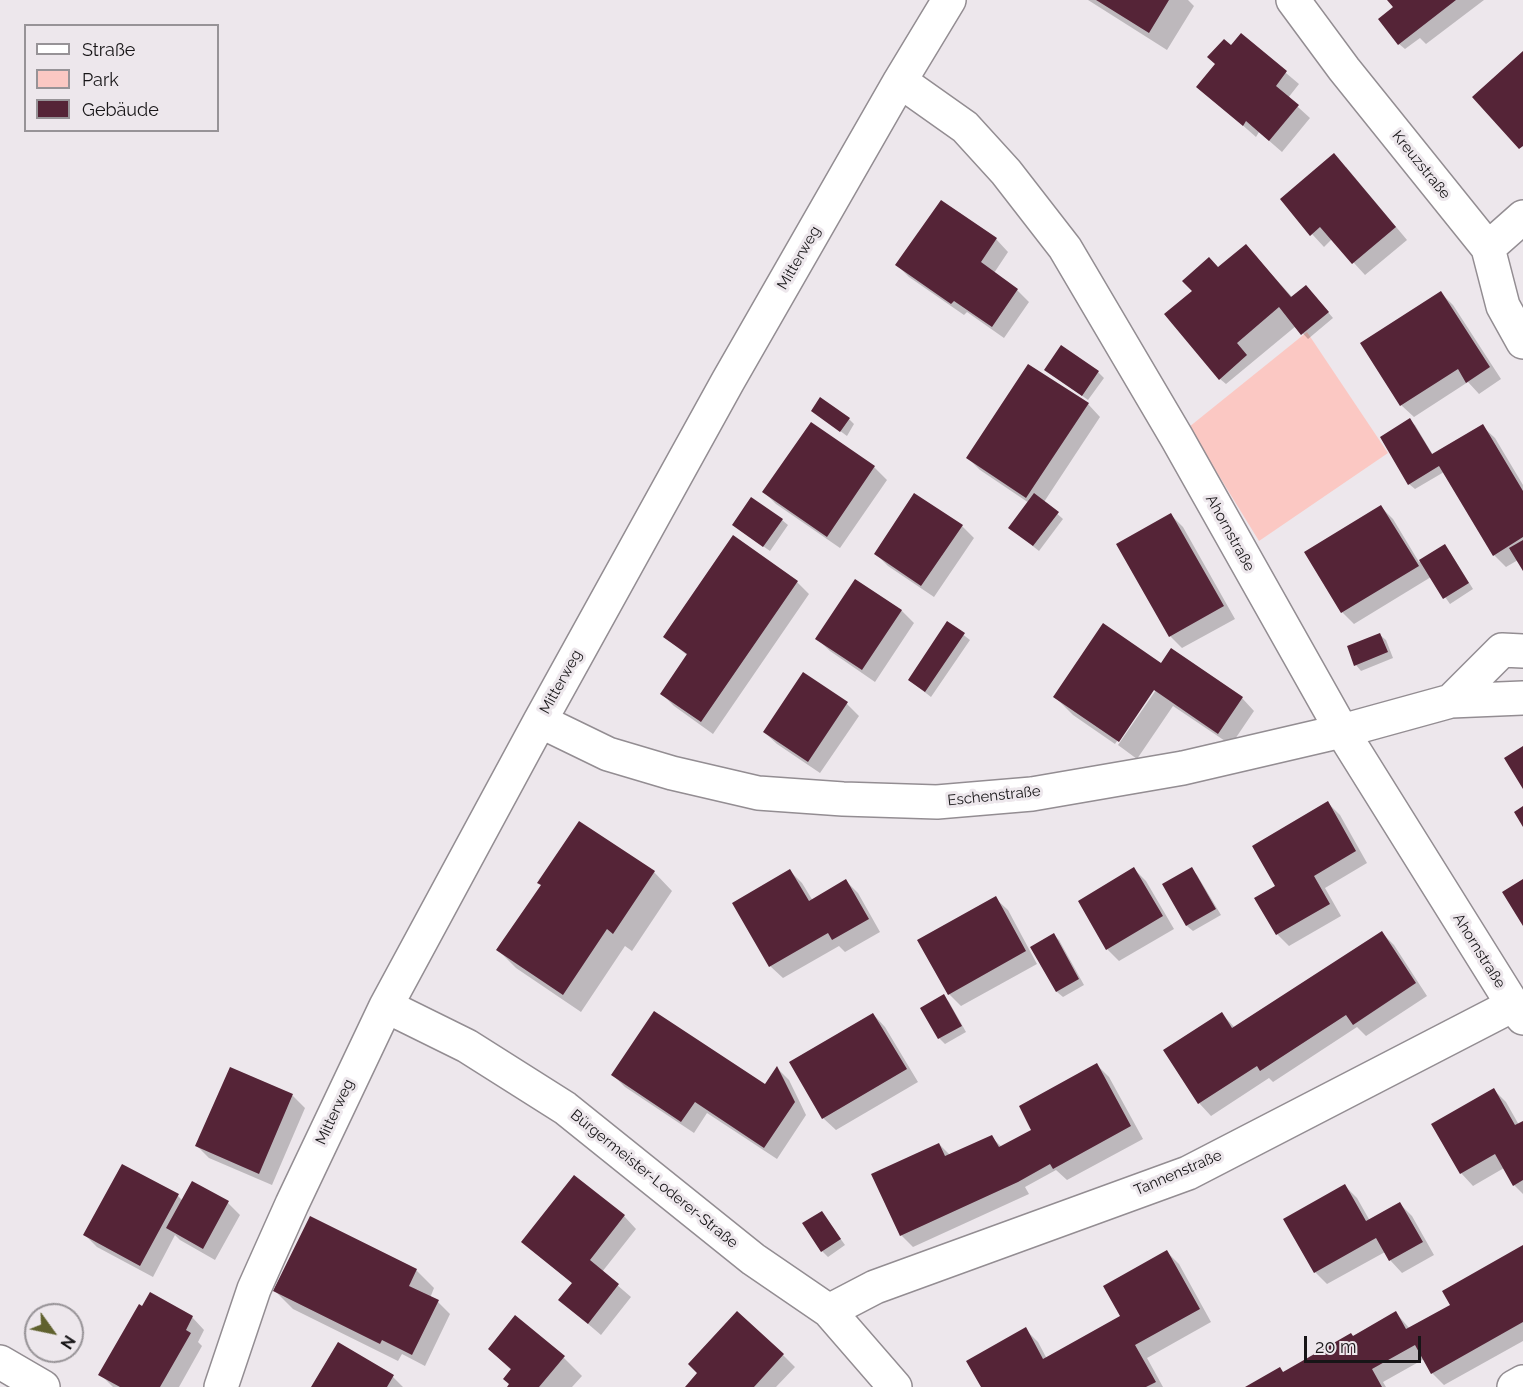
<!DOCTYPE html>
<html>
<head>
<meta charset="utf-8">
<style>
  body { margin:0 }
  #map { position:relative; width:1523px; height:1387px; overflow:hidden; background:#ede7ec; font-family:Raleway,sans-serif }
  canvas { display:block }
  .legend { position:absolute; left:24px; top:24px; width:195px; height:108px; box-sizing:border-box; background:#ede7ec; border:2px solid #979397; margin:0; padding:8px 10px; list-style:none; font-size:18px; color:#171517 }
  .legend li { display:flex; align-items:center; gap:12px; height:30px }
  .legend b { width:30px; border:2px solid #979397 }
  .north { position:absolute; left:24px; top:1303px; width:60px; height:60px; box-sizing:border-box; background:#ede7ec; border:2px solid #979397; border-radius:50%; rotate:123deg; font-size:16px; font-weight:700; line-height:24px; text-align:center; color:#171517 }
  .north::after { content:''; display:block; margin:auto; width:21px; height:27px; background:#60612e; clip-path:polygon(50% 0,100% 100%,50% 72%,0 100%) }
  .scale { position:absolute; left:1304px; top:1336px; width:117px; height:27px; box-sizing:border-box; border:3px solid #171517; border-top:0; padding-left:8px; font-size:18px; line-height:21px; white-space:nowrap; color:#171517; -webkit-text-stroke:4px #ede7ec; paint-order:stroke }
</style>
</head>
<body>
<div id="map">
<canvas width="1523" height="1387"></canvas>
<ul class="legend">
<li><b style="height:8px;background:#fff"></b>Straße</li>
<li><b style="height:16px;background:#fbc8c3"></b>Park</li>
<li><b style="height:16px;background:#552437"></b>Gebäude</li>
</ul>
<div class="north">N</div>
<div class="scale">20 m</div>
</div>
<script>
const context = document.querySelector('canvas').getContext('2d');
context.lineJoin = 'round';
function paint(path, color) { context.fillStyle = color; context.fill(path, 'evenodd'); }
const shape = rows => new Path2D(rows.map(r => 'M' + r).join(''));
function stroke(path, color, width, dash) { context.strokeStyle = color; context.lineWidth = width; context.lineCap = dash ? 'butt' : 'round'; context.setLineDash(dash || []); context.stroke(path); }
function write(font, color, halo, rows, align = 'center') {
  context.font = font + ' Raleway,sans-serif'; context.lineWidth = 6; context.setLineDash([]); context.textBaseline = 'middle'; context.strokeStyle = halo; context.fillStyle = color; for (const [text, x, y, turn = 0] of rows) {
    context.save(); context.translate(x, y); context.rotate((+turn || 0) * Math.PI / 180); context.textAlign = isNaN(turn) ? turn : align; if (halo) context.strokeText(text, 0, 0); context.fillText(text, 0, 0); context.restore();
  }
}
const green = shape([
  [1307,332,1388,453,1259,541,1189,427]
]);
const shadow = shape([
  [1088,0,1188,0,1194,6,1167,50],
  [1389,0,1484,0,1426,44,1420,38,1405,49,1399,44,1397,14],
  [1241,35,1299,84,1288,98,1310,118,1282,152,1259,132,1256,137,1198,86],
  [1346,167,1407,240,1365,275,1332,239,1324,247,1312,234],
  [941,202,996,239,1008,252,994,273,1017,290,1029,302,1004,338,967,312,964,315,909,277,897,265],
  [1246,246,1293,298,1311,292,1333,318,1308,339,1296,326,1226,384,1220,379,1219,269],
  [1441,293,1453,305,1501,379,1479,394,1468,382,1414,417,1401,405],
  [1046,370,1098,372,1104,378,1088,400],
  [1088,404,1100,417,1044,502,1063,519,1039,551,1010,528,1029,503,980,470,968,458],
  [813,411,849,419,854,424,847,436],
  [1409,420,1415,425,1433,455,1482,426,1495,438,1523,485,1523,568,1518,560,1506,567,1494,555,1444,472,1415,489,1409,484],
  [811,424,874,467,887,480,840,548,776,504,764,492],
  [1381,507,1393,519,1419,562,1444,546,1450,552,1473,589,1450,604,1431,577,1354,624,1342,612],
  [1171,515,1183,527,1235,619,1182,648,1170,636],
  [782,520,788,525,770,551,740,530],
  [962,526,974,538,934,597,888,566,876,554],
  [856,581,902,611,914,623,875,682,830,651,817,639],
  [797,582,809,594,713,734,674,706,662,694,688,656,665,637],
  [948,623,970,640,931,697,909,680],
  [1380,635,1386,640,1393,658,1361,671,1356,665],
  [1161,665,1242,698,1254,711,1231,745,1173,706,1137,759,1118,745,1156,690,1153,688,1115,744,1073,715,1055,697],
  [803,674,847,704,859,716,820,773,777,744,764,732],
  [1328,803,1340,815,1367,863,1325,888,1341,916,1289,946,1277,934,1277,886],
  [580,823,654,872,672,891,632,951,625,946,581,1012,516,968,498,950,542,885],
  [1134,869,1146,881,1174,929,1119,961,1107,949],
  [1191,869,1197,875,1221,915,1193,931,1187,926,1164,885],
  [790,871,802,883,813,901,846,881,858,893,880,932,845,952,839,946,783,978,770,966,734,903],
  [995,898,1008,910,1037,964,961,1006,949,994],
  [1382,933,1394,945,1427,996,1366,1036,1357,1027,1273,1082,1269,1078,1211,1116,1199,1103,1222,1014,1235,1028],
  [1053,934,1059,940,1084,985,1063,997,1057,992,1032,947],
  [943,996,949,1002,966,1032,945,1044,939,1038],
  [873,1014,885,1027,918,1082,836,1130,823,1118],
  [1097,1065,1109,1077,1143,1139,1067,1180,1056,1170,1025,1187,1029,1194,913,1247,901,1235,939,1144,950,1155,991,1137,1002,1147,1036,1137],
  [777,1068,789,1080,806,1115,777,1159,707,1113,694,1133,625,1087,613,1075,765,1086],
  [230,1069,293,1096,305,1108,272,1185,209,1158,197,1146],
  [1493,1089,1506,1102,1519,1125,1523,1122,1523,1194,1514,1185,1504,1168,1473,1186,1461,1173,1433,1124],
  [574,1177,624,1216,636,1229,602,1272,631,1297,601,1335,560,1300,573,1284,523,1242],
  [1345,1186,1357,1198,1370,1221,1400,1204,1412,1216,1434,1255,1402,1273,1390,1260,1385,1252,1327,1284,1315,1272],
  [178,1196,183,1201,228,1203,240,1215,215,1260,180,1240,175,1235,153,1277,97,1247,85,1235],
  [822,1213,845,1245,828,1257,822,1251],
  [1523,1247,1523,1341,1444,1385,1432,1373,1424,1359,1383,1382,1386,1387,1248,1387,1284,1373,1396,1313,1410,1329,1452,1305],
  [1167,1252,1179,1264,1211,1322,1147,1358,1163,1387,982,1387,1025,1329,1038,1342,1047,1359,1122,1317],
  [416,1270,434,1288,430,1298,438,1302,450,1314,425,1366,402,1354,398,1361,293,1309,275,1291],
  [192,1317,204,1330,198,1342,202,1346,179,1387,113,1387,100,1374],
  [490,1349,564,1358,582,1376,572,1387,509,1387,511,1370],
  [783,1355,795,1367,776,1387,687,1387],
  [393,1377,403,1387,313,1387]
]);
const building = shape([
  [1096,0,1169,0,1149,33],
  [1387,0,1456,0,1398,45,1378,19,1393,7],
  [1241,33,1287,71,1276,86,1299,105,1269,141,1246,121,1243,126,1196,87,1215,64,1207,57,1224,39,1231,45],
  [1523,51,1523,146,1519,149,1472,97],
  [1334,153,1396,227,1352,264,1320,227,1310,236,1280,199],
  [941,200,997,238,981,262,1018,289,992,327,954,301,951,304,895,265],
  [1246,244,1291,297,1306,285,1329,312,1301,335,1279,307,1237,343,1247,355,1219,380,1164,314,1192,291,1182,281,1209,257,1218,267],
  [1441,291,1490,367,1466,383,1458,369,1400,406,1360,343],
  [1061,345,1099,371,1082,396,1044,370],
  [1028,364,1089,403,1026,498,966,458],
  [820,397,850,418,840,432,811,411],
  [1410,418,1432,454,1483,424,1523,491,1523,537,1493,556,1439,466,1408,485,1380,437],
  [811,422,875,466,827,537,762,492],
  [914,493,963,525,921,586,874,554],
  [1034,493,1059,512,1033,546,1008,528],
  [751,497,783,519,763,547,732,525],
  [1381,505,1419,566,1341,613,1304,552],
  [1171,513,1224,606,1169,637,1116,544],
  [733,535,798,581,701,722,660,694,687,654,663,637],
  [1523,540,1523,571,1509,548],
  [1445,544,1469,583,1443,599,1419,560],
  [855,579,902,610,862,670,815,639],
  [947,621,965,633,925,692,908,680],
  [1103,623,1161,663,1171,648,1243,697,1218,734,1154,690,1119,742,1053,697],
  [1380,633,1388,652,1354,666,1347,646],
  [803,672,848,702,808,762,763,732],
  [1523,746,1523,789,1504,758],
  [1328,801,1356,851,1314,876,1330,904,1276,935,1254,898,1275,886,1252,846],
  [1523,806,1523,827,1514,812],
  [579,821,655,871,613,934,607,929,563,995,496,950,541,885,537,883],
  [1134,867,1163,916,1106,950,1078,901],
  [1192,867,1216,909,1186,926,1162,884],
  [790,869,809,901,846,879,869,919,832,940,828,933,769,967,732,903],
  [1523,879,1523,926,1502,892],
  [996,896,1026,951,948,995,917,940],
  [1382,931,1416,983,1353,1025,1346,1015,1260,1071,1257,1066,1198,1104,1163,1050,1222,1012,1232,1028],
  [1054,933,1079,979,1056,992,1030,947],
  [944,994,962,1026,938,1039,920,1008],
  [654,1011,765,1084,777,1066,795,1102,764,1148,695,1102,681,1122,611,1075],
  [873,1013,907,1069,822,1119,789,1062],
  [1097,1063,1131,1126,1053,1169,1050,1164,1018,1182,900,1236,871,1174,939,1143,945,1156,992,1135,999,1147,1031,1130,1019,1106],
  [230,1067,293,1094,259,1174,195,1146],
  [1494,1088,1515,1125,1523,1121,1523,1180,1513,1186,1495,1154,1460,1174,1431,1124],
  [122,1164,179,1194,140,1266,83,1235],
  [574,1175,625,1215,590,1260,619,1284,588,1324,558,1300,572,1283,521,1242],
  [192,1181,229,1201,203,1249,166,1228],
  [1345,1184,1366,1221,1400,1202,1423,1242,1389,1261,1376,1238,1314,1273,1283,1219],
  [822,1211,841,1239,821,1252,802,1223],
  [310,1216,417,1269,409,1286,439,1300,412,1355,382,1340,380,1344,273,1291],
  [1523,1245,1523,1322,1431,1374,1415,1345,1372,1369,1382,1387,1245,1387,1280,1367,1283,1372,1351,1333,1353,1336,1396,1311,1406,1329,1450,1305,1442,1291],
  [1167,1250,1200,1309,1135,1345,1156,1382,1146,1387,981,1387,966,1361,1026,1327,1043,1359,1120,1316,1103,1286],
  [150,1292,193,1316,186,1330,191,1333,160,1387,120,1387,98,1375,139,1304,142,1306],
  [737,1311,784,1354,754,1387,685,1387,697,1373,688,1364],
  [515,1315,565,1356,539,1387,507,1387,509,1384,503,1379,511,1369,488,1349],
  [338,1342,394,1375,387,1387,311,1387]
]);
const minor = shape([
  [1293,0,1344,69,1488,248,1503,306,1523,342],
  [900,81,965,127,1006,172,1065,248,1177,438,1342,731,1513,1005,1523,1018],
  [1488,248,1523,217],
  [1451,701,1502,650,1523,651],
  [540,721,608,754,672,773,758,793,843,799,937,802,1032,794,1183,768,1342,731,1451,701,1523,698],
  [386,1006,467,1046,565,1108,753,1259,829,1311,895,1387],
  [829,1311,875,1287,1188,1173,1513,1005],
  [0,1362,43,1387],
  [221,1387,254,1289,292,1204,386,1006,540,721,728,381,900,81,949,0],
  [1514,1387,1523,1382]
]);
const streetNames = [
  ["Kreuzstraße",1421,165,51],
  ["Mitterweg",799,258,-60],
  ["Ahornstraße",1230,533,61],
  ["Mitterweg",561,682,-61],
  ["Eschenstraße",994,796,-6],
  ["Ahornstraße",1479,951,58],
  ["Mitterweg",335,1112,-65],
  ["Tannenstraße",1178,1173,-23],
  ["Bürgermeister-Loderer-Straße",654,1179,39]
];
paint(green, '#fbc8c3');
paint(shadow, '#0003');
paint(building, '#552437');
stroke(minor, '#938d92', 36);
stroke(minor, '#fff', 33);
write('15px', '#171517', '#ede7ec', streetNames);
</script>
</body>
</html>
